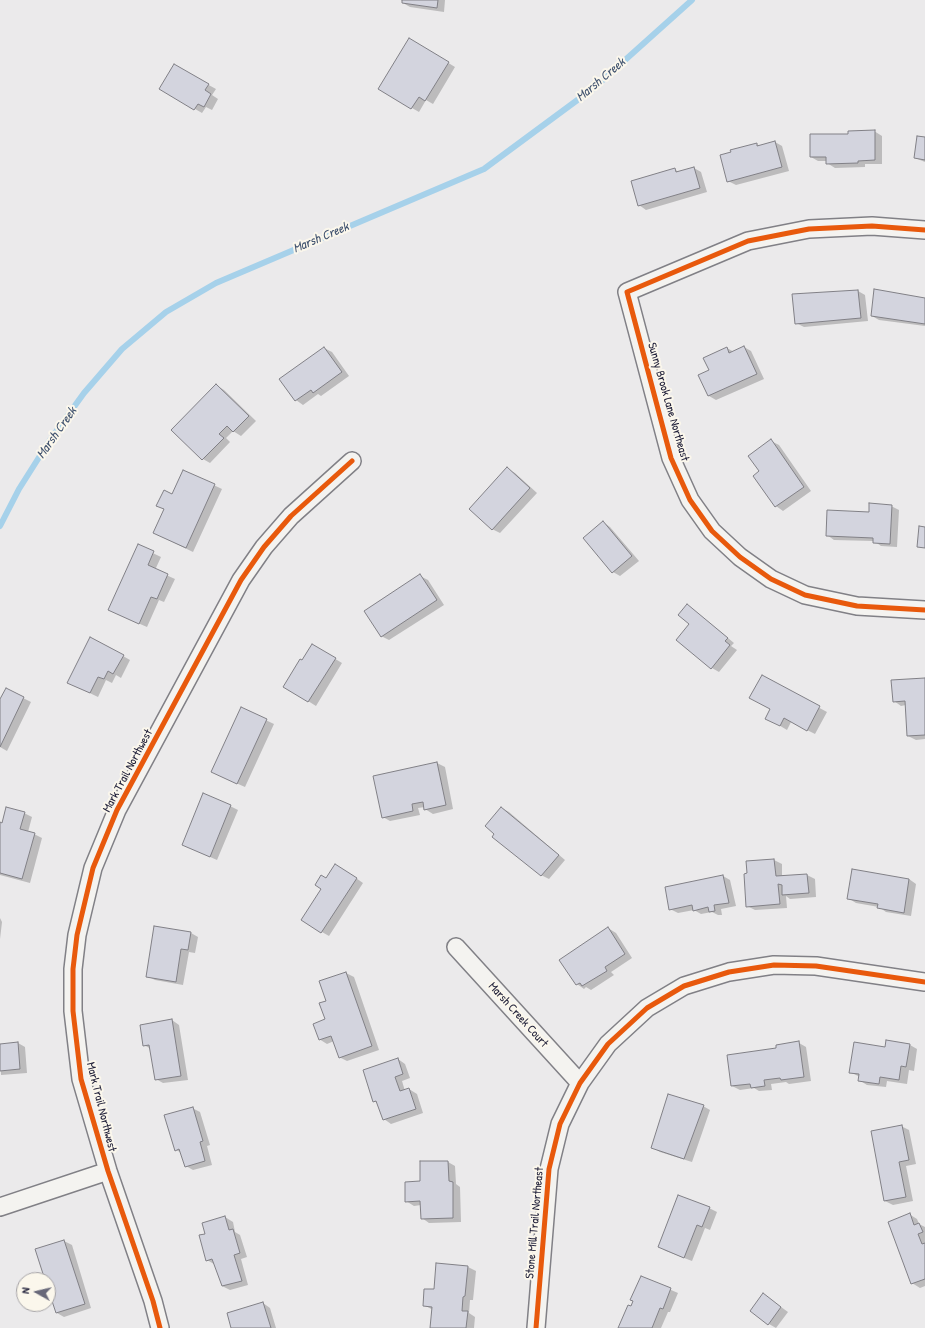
<!DOCTYPE html>
<html>
<head>
<meta charset="utf-8">
<style>
  body { margin:0 }
  #map { position:relative; width:925px; height:1328px; overflow:hidden; background:#ebeaeb; font-family:"Patrick Hand",sans-serif }
  canvas { display:block }
  .north { position:absolute; left:16px; top:1272px; width:40px; height:40px; box-sizing:border-box; background:#fbf7ec; border:1px solid #a4a2a5; border-radius:50%; rotate:278deg; font-size:11px; font-weight:700; line-height:16px; text-align:center; color:#22223b }
  .north::after { content:''; display:block; margin:auto; width:14px; height:18px; background:#686879; clip-path:polygon(50% 0,100% 100%,50% 72%,0 100%) }
</style>
</head>
<body>
<div id="map">
<canvas width="925" height="1328"></canvas>
<div class="north">N</div>
</div>
<script>
const context = document.querySelector('canvas').getContext('2d');
context.lineJoin = 'round';
function paint(path, color) { context.fillStyle = color; context.fill(path, 'evenodd'); }
const shape = rows => new Path2D(rows.map(r => 'M' + r).join(''));
function stroke(path, color, width, dash) { context.strokeStyle = color; context.lineWidth = width; context.lineCap = dash ? 'butt' : 'round'; context.setLineDash(dash || []); context.stroke(path); }
function write(font, color, halo, rows, align = 'center') {
  context.font = font + ' "Patrick Hand",sans-serif'; context.lineWidth = 4; context.setLineDash([]); context.textBaseline = 'middle'; context.strokeStyle = halo; context.fillStyle = color; for (const [text, x, y, turn = 0] of rows) {
    context.save(); context.translate(x, y); context.rotate((+turn || 0) * Math.PI / 180); context.textAlign = isNaN(turn) ? turn : align; if (halo) context.strokeText(text, 0, 0); context.fillText(text, 0, 0); context.restore();
  }
}
const shadow = shape([
  [403,0,445,0,444,12,410,7,403,3],
  [409,39,455,67,433,104,426,100,419,112,379,89],
  [174,66,216,89,212,95,218,99,212,110,206,107,202,113,161,89],
  [874,131,882,136,882,164,865,164,865,167,835,168,827,163,827,161,818,161,811,157,848,135],
  [925,138,925,162,915,158],
  [775,142,782,146,789,171,736,185,728,181,756,144,761,146],
  [694,168,701,172,707,192,646,210,639,205,675,170,680,172],
  [858,291,865,295,868,321,804,327,796,323],
  [925,299,925,326,879,320,872,316],
  [744,347,751,351,764,379,716,400,709,396,700,375,710,370,727,348,734,352],
  [324,348,332,352,349,376,321,396,318,394,303,405,296,400],
  [216,385,224,390,256,421,241,436,233,431,226,438,230,442,210,463,203,459,173,430],
  [771,441,779,445,811,491,783,511,776,506,761,472],
  [507,469,515,473,537,493,500,533,492,529],
  [184,471,222,489,193,552,162,537,165,510,158,506,173,495],
  [891,506,899,510,897,547,881,546,874,541,834,540,827,535,870,513],
  [603,522,610,527,639,561,620,576,613,572],
  [138,546,161,557,155,570,175,579,164,602,159,600,147,627,117,614],
  [420,576,428,580,444,605,389,640,381,636],
  [687,605,694,610,734,643,731,646,737,650,719,672,712,668,690,624],
  [312,645,342,663,316,706,284,686,303,661],
  [123,656,130,660,121,678,116,675,112,683,106,680,98,697,75,686],
  [762,677,827,712,815,734,791,722,787,730,767,718,771,709],
  [925,679,925,739,916,740,908,736,906,705,901,706,894,701],
  [23,698,31,702,7,751,0,747,0,702],
  [242,709,274,724,245,787,220,776],
  [437,763,445,767,453,809,433,814,425,809,425,807,418,808,420,815,390,821,383,817,374,777],
  [230,806,238,810,217,860,183,845],
  [502,808,509,812,565,860,549,879,541,875,495,834],
  [24,813,32,817,28,832,34,834,42,838,30,883,0,875,0,823,2,824],
  [774,860,782,864,782,877,807,875,815,879,816,897,790,899,786,896,787,908,755,910,747,906,747,862],
  [343,869,363,883,329,936,322,932,322,888,327,879],
  [723,876,730,880,736,906,721,909,722,915,718,915,712,912,701,914,694,910,678,913,670,909],
  [909,879,916,884,911,916,886,912,879,907,856,903,848,898],
  [0,918,2,922,0,939],
  [608,928,616,933,632,958,611,972,614,975,591,990,586,987,584,989,577,984],
  [191,933,198,937,195,953,189,952,183,985,155,980,147,976],
  [346,973,354,977,379,1050,347,1061,339,1057,334,1041,327,1044,319,1039,326,1020,327,1002,321,982],
  [172,1020,179,1025,188,1080,163,1083,156,1079,151,1049,144,1045],
  [18,1043,25,1047,27,1073,1,1075,0,1045],
  [799,1043,806,1047,811,1081,789,1084,786,1082,771,1084,772,1090,759,1091,754,1088,740,1090,732,1086,777,1049],
  [910,1045,917,1049,914,1071,909,1070,907,1084,887,1081,886,1087,867,1085,859,1080,860,1077,850,1072,886,1048],
  [398,1059,405,1064,410,1078,402,1081,405,1091,409,1089,417,1094,423,1113,391,1124,384,1119,379,1104,374,1101],
  [703,1106,710,1110,692,1162,660,1152,653,1148],
  [192,1108,200,1112,210,1145,207,1146,212,1165,193,1170,186,1166,182,1153,176,1150],
  [901,1126,909,1130,916,1164,906,1166,913,1201,893,1205,885,1201],
  [448,1162,455,1166,456,1184,460,1187,461,1222,429,1223,422,1218,421,1205,414,1206,406,1201,421,1182],
  [709,1208,717,1212,710,1230,705,1228,692,1261,666,1251,659,1247],
  [909,1214,917,1219,919,1224,925,1227,925,1286,920,1288,912,1283],
  [225,1217,233,1222,235,1232,240,1235,247,1257,241,1259,248,1285,230,1290,222,1286,214,1264,207,1260,207,1234],
  [64,1241,72,1245,91,1308,64,1317,57,1313,48,1285,48,1280,46,1280],
  [437,1264,468,1267,476,1271,473,1300,470,1300,469,1313,475,1317,474,1328,431,1328,433,1310,424,1305,435,1290],
  [641,1277,678,1293,670,1312,668,1312,661,1328,619,1328,631,1308],
  [770,1299,788,1312,776,1328,769,1324],
  [263,1303,270,1308,276,1328,232,1328]
]);
const stream = shape([
  [0,526,19,489,50,440,84,393,122,349,166,312,216,283,484,169,595,87,692,0]
]);
const building = shape([
  [402,0,438,0,437,8,402,3,402,0],
  [409,38,449,62,425,101,419,97,411,109,378,89,409,38],
  [174,64,209,84,205,90,211,94,204,107,198,104,194,110,159,89,174,64],
  [875,130,875,160,858,161,858,163,826,164,826,157,810,157,810,134,848,134,848,131,875,130],
  [917,136,925,137,925,160,914,158,917,136],
  [775,141,782,167,727,182,720,155,731,152,730,150,757,143,757,146,775,141],
  [694,167,700,188,638,206,631,181,675,168,676,172,694,167],
  [874,289,925,298,925,324,871,316,874,289],
  [858,290,861,318,795,324,792,294,858,290],
  [744,346,757,374,708,396,698,375,709,370,703,358,727,347,729,353,744,346],
  [324,347,342,372,313,393,311,390,295,401,279,379,324,347],
  [216,384,249,416,233,432,227,426,219,434,224,438,202,460,171,430,216,384],
  [771,439,804,487,775,507,753,476,759,471,748,456,771,439],
  [507,467,530,488,492,530,469,509,507,467],
  [183,470,215,484,186,548,153,533,164,509,156,506,164,490,172,494,183,470],
  [869,503,892,505,890,544,873,543,873,538,826,536,827,510,869,512,869,503],
  [603,521,632,556,612,573,583,538,603,521],
  [919,526,925,527,925,548,917,547,919,526],
  [138,544,154,551,148,565,168,574,157,599,151,597,139,624,108,610,138,544],
  [420,574,437,600,381,637,364,611,420,574],
  [687,604,728,638,725,641,730,645,711,669,676,640,689,624,678,615,687,604],
  [90,637,124,655,113,674,108,671,104,679,98,677,90,693,67,683,90,637],
  [312,644,336,658,308,702,283,687,300,659,302,660,312,644],
  [762,675,820,706,807,731,784,718,780,726,765,719,770,709,749,698,762,675],
  [925,678,925,735,907,736,905,701,893,702,891,680,925,678],
  [6,688,24,697,0,747,0,699,6,688],
  [241,707,267,719,237,784,211,772,241,707],
  [437,762,446,805,424,810,423,802,412,804,413,811,382,818,373,776,437,762],
  [203,793,231,805,210,857,182,845,203,793],
  [6,807,25,812,20,829,35,833,22,879,0,873,0,822,2,823,6,807],
  [501,807,559,855,541,876,492,837,494,834,485,826,501,807],
  [774,859,776,876,807,874,809,893,782,895,782,885,778,884,780,904,746,907,744,874,747,873,746,861,774,859],
  [335,864,357,878,321,933,301,920,321,889,315,885,321,875,326,878,335,864],
  [852,869,909,879,904,913,877,908,878,904,847,899,852,869],
  [723,875,729,903,714,905,715,911,709,912,708,907,693,911,692,905,669,910,665,887,723,875],
  [154,926,191,932,188,950,181,949,176,982,146,977,154,926],
  [608,927,625,954,605,967,607,971,582,986,580,983,576,985,559,960,608,927],
  [346,972,372,1046,339,1058,331,1036,319,1040,313,1024,325,1019,319,1003,326,1001,319,981,346,972],
  [172,1019,181,1076,155,1080,149,1045,143,1046,140,1025,172,1019],
  [886,1040,910,1044,906,1067,901,1066,899,1080,880,1077,879,1084,858,1081,859,1074,849,1073,854,1042,885,1047,886,1040],
  [799,1041,804,1077,781,1080,780,1078,764,1080,765,1086,751,1088,750,1084,731,1086,727,1055,776,1048,776,1045,799,1041],
  [18,1042,20,1069,0,1071,0,1044,18,1042],
  [398,1058,403,1074,395,1077,400,1091,409,1088,416,1109,383,1120,376,1101,373,1102,363,1070,398,1058],
  [668,1094,704,1105,684,1159,651,1148,668,1094],
  [193,1107,203,1141,200,1142,205,1161,185,1167,179,1149,175,1151,164,1115,193,1107],
  [902,1125,909,1160,899,1162,906,1197,884,1201,871,1131,902,1125],
  [420,1161,448,1161,449,1181,453,1182,453,1218,421,1219,420,1201,405,1202,405,1182,420,1181,420,1161],
  [678,1195,710,1207,702,1227,697,1225,684,1258,658,1247,678,1195],
  [910,1213,914,1225,919,1223,923,1232,918,1234,922,1244,925,1243,925,1279,911,1284,888,1222,910,1213],
  [225,1216,229,1230,233,1229,240,1253,234,1255,242,1281,222,1286,212,1259,206,1261,199,1235,205,1234,202,1223,225,1216],
  [64,1240,85,1304,56,1313,48,1289,48,1280,45,1280,35,1249,64,1240],
  [436,1263,468,1266,465,1296,463,1297,462,1311,468,1311,466,1328,430,1328,432,1307,423,1306,424,1289,434,1289,436,1263],
  [641,1276,671,1288,663,1309,660,1308,652,1328,618,1328,628,1305,631,1306,633,1301,630,1300,641,1276],
  [763,1293,781,1307,768,1325,750,1311,763,1293],
  [263,1302,271,1328,231,1328,227,1313,263,1302]
]);
const minor = shape([
  [925,230,872,226,809,229,748,241,627,292,671,458,690,500,712,531,740,557,771,579,805,595,857,606,925,610],
  [456,947,580,1083],
  [0,1207,108,1171],
  [160,1328,153,1301,108,1171,81,1079,73,1011,73,969,77,935,93,868,117,810,241,580,264,547,291,516,352,461],
  [536,1328,549,1169,560,1124,580,1083,608,1044,647,1008,684,986,729,972,774,965,816,966,925,982]
]);
const cycleway = shape([
  [925,230,872,226,809,229,748,241,627,292,671,458,690,500,712,531,740,557,771,579,805,595,857,606,925,610],
  [160,1328,153,1301,108,1171,81,1079,73,1011,73,969,77,935,93,868,117,810,241,580,264,547,291,516,352,461],
  [536,1328,549,1169,560,1124,580,1083,608,1044,647,1008,684,986,729,972,774,965,816,966,925,982]
]);
const streetNames = [
  ["Sunny Brook Lane Northeast",668,402,74],
  ["Mark Trail Northwest",128,771,-62],
  ["Marsh Creek Court",518,1015,48],
  ["Mark Trail Northwest",101,1107,76],
  ["Stone Mill Trail Northeast",535,1223,-85]
];
const waterNames = [
  ["Marsh Creek",601,80,-40],
  ["Marsh Creek",321,238,-23],
  ["Marsh Creek",57,433,-55]
];
paint(shadow, '#0003');
stroke(stream, '#a6d1ea', 6);
paint(building, '#d3d4de');
stroke(building, '#818086', 1);
stroke(minor, '#818086', 20);
stroke(minor, '#f4f3f0', 17);
stroke(cycleway, '#e8590c', 5);
write('12px', '#22223b', '#fbf7ec', streetNames);
write('italic 13px', '#41536f', '#fbf7ec', waterNames);
</script>
</body>
</html>
